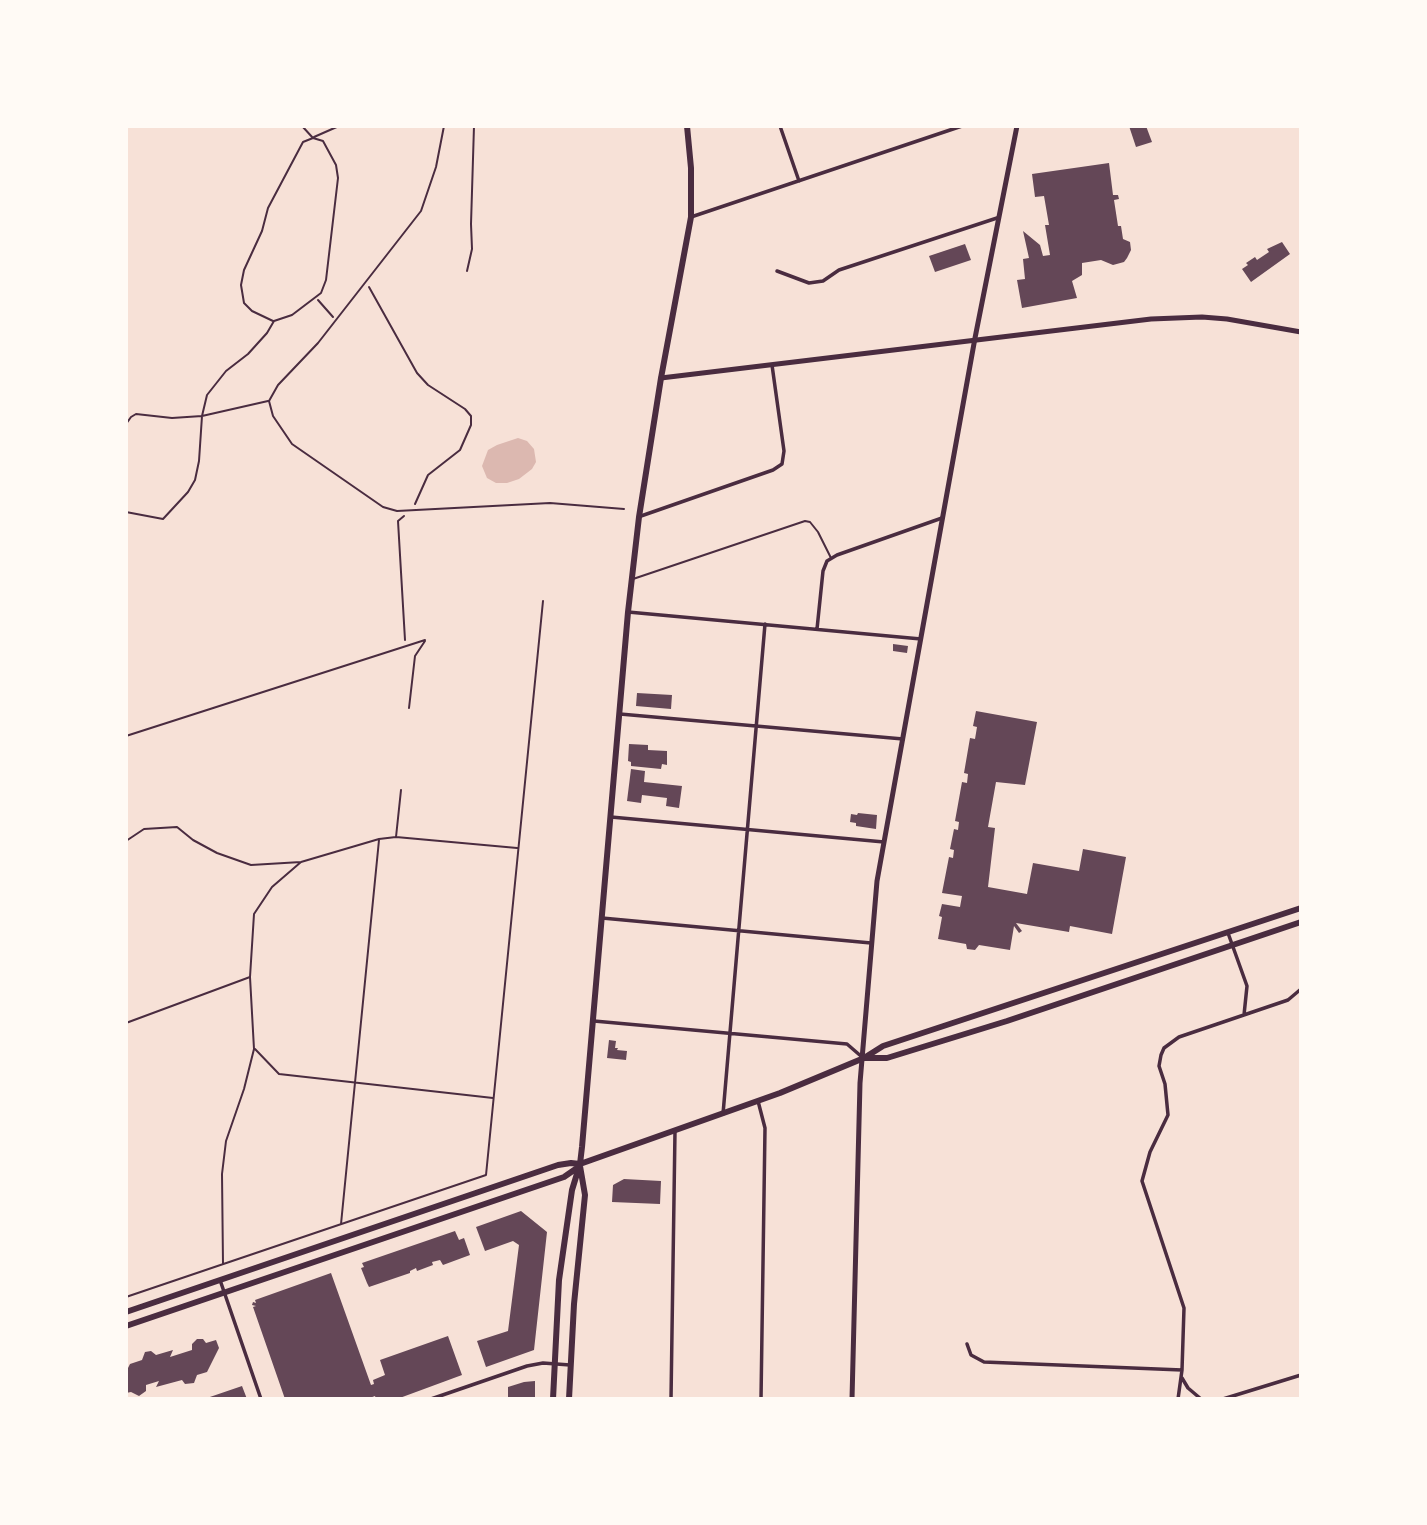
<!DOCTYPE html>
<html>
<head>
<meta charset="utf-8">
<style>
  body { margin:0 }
  #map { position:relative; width:1427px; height:1525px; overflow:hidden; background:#f7e1d7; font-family:"Exo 2",sans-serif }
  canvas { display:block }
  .frame { position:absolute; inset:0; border:128px solid #fffaf5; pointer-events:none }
</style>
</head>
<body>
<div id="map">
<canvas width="1427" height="1525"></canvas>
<div class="frame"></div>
</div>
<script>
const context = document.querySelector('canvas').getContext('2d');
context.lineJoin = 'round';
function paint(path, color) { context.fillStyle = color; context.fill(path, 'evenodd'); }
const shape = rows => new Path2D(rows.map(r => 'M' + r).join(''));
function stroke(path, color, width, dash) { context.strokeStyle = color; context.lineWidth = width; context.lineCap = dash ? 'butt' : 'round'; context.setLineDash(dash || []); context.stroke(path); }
const water = shape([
  [518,438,527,441,534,449,536,462,532,469,519,479,507,483,496,483,487,478,482,466,488,450,497,445]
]);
const building = shape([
  [1129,126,1146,126,1152,142,1136,147],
  [1109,163,1113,195,1118,195,1119,199,1114,200,1118,226,1121,226,1123,239,1130,242,1131,250,1127,258,1124,262,1113,265,1101,260,1082,263,1082,275,1072,281,1077,298,1022,308,1017,280,1025,279,1023,259,1029,258,1023,231,1040,245,1043,256,1050,255,1045,225,1049,225,1044,196,1035,197,1032,174],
  [1282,242,1290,254,1251,282,1242,269,1248,265,1246,263,1255,257,1257,260,1269,252,1267,249],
  [965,244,971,260,935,272,929,256],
  [893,644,908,646,907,653,893,651],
  [637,693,672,695,671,709,636,706],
  [976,711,1037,722,1025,785,996,782,988,827,995,828,988,887,1027,894,1033,863,1079,871,1083,849,1126,857,1112,934,1070,926,1069,932,1016,923,1022,931,1019,933,1014,926,1010,950,979,945,975,950,967,949,966,944,938,939,942,917,939,916,942,904,960,907,962,896,942,893,949,857,953,858,954,850,950,849,954,829,958,830,959,822,955,821,962,782,967,783,968,774,964,773,970,738,975,739,977,727,973,726],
  [629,744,648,745,648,750,667,751,667,765,662,764,661,769,631,766,631,762,628,761],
  [631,769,645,771,644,782,682,786,679,808,666,806,667,798,642,795,641,803,627,801],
  [858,813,877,815,876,829,856,826,856,823,850,822,851,814,857,815],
  [609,1040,616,1041,615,1048,618,1048,617,1050,627,1051,626,1060,607,1058],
  [624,1179,661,1181,660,1204,612,1202,613,1185],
  [521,1211,547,1232,534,1350,486,1367,477,1341,508,1331,519,1245,513,1241,485,1251,476,1227],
  [455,1231,459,1240,464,1238,470,1255,443,1265,440,1260,432,1262,433,1265,417,1271,416,1268,410,1271,410,1273,369,1287,367,1283,361,1268,364,1267,362,1263],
  [331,1273,371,1385,374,1384,373,1380,385,1375,380,1360,448,1336,462,1375,397,1399,376,1399,375,1396,367,1399,285,1399,253,1307,256,1306,252,1305,253,1302,256,1303,255,1300],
  [197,1339,203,1339,206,1343,216,1340,219,1348,207,1372,197,1375,194,1383,185,1384,182,1380,156,1387,159,1381,146,1385,146,1391,139,1396,131,1392,126,1393,126,1372,130,1364,142,1360,145,1352,151,1351,156,1355,173,1350,170,1357,192,1350,192,1344],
  [535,1381,535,1399,508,1399,508,1387,524,1382],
  [242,1386,247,1399,204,1399]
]);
const path = shape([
  [369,287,417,373,428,385,465,409,471,416,471,425,460,450,428,475,415,504],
  [318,300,333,317],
  [404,516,398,521,405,640]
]);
const service = shape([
  [444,126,436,167,421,211,318,343,278,385,269,401,273,416,292,444,383,507,397,511,550,503,624,509],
  [314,137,339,126],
  [467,271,472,249,471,224,474,126],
  [273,321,252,311,244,303,241,285,244,270,262,231,268,208,303,142,313,138,302,126],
  [126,424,131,417,136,414,172,418,202,416,268,401],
  [126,512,163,519,188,492,195,480,199,461,202,416,207,395,226,371,248,354,267,333,274,321,292,315,321,293,326,280,338,178,336,165,323,141,313,138],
  [633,579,805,521,810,522,818,532,831,558],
  [409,708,415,656,425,641],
  [126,736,425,640],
  [396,837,401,790],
  [126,841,144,829,177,827,193,840,217,853,251,865,301,862,379,839,396,837,517,848],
  [126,847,126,862],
  [126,1023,250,977],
  [255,1049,279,1074,493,1098],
  [341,1224,379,840],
  [223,1264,222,1174,226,1141,244,1089,254,1049,250,977,254,914,272,887,301,862],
  [126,1297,486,1175,543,601]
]);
const minor = shape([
  [780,126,799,181],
  [691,217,962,126],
  [777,271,809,283,823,281,839,270,997,218],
  [641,516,773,470,782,464,784,451,772,365],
  [628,612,921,639],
  [817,629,823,571,827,561,837,555,942,518],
  [620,714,903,739],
  [611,817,884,842],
  [602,918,871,943],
  [1228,933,1247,986,1244,1015],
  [594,1021,847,1044,862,1057],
  [758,1101,765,1128,761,1399],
  [723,1114,765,624],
  [220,1280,261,1399],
  [967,1344,971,1355,984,1362,1182,1370],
  [1182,1378,1188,1388,1201,1399],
  [431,1399,527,1366,543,1363,570,1365],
  [671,1399,675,1131],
  [1178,1399,1182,1370,1184,1308,1142,1181,1150,1152,1168,1115,1165,1084,1159,1066,1161,1055,1164,1048,1179,1037,1288,1000,1301,989],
  [1223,1399,1301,1375]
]);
const tertiary = shape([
  [661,378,1151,319,1202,317,1227,319,1301,332]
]);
const secondary = shape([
  [852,1399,860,1083,877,881,975,338,1017,126]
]);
const primary = shape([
  [866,1058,887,1058,1007,1021,1301,922],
  [126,1312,558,1165,571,1163,580,1164,780,1093,864,1058,883,1046,1301,908],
  [126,1326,564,1177,577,1168],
  [553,1399,559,1280,572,1190,580,1164,582,1147,628,612,639,517,661,378,691,217,691,168,687,126],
  [569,1399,574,1304,585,1195,580,1166]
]);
paint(water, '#dcb8b0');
paint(building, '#644757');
stroke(path, '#4a2c40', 2);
stroke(service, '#4a2c40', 2);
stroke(minor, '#4a2c40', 3.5);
stroke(tertiary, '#4a2c40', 5);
stroke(secondary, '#4a2c40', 5);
stroke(primary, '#4a2c40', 6);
</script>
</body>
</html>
